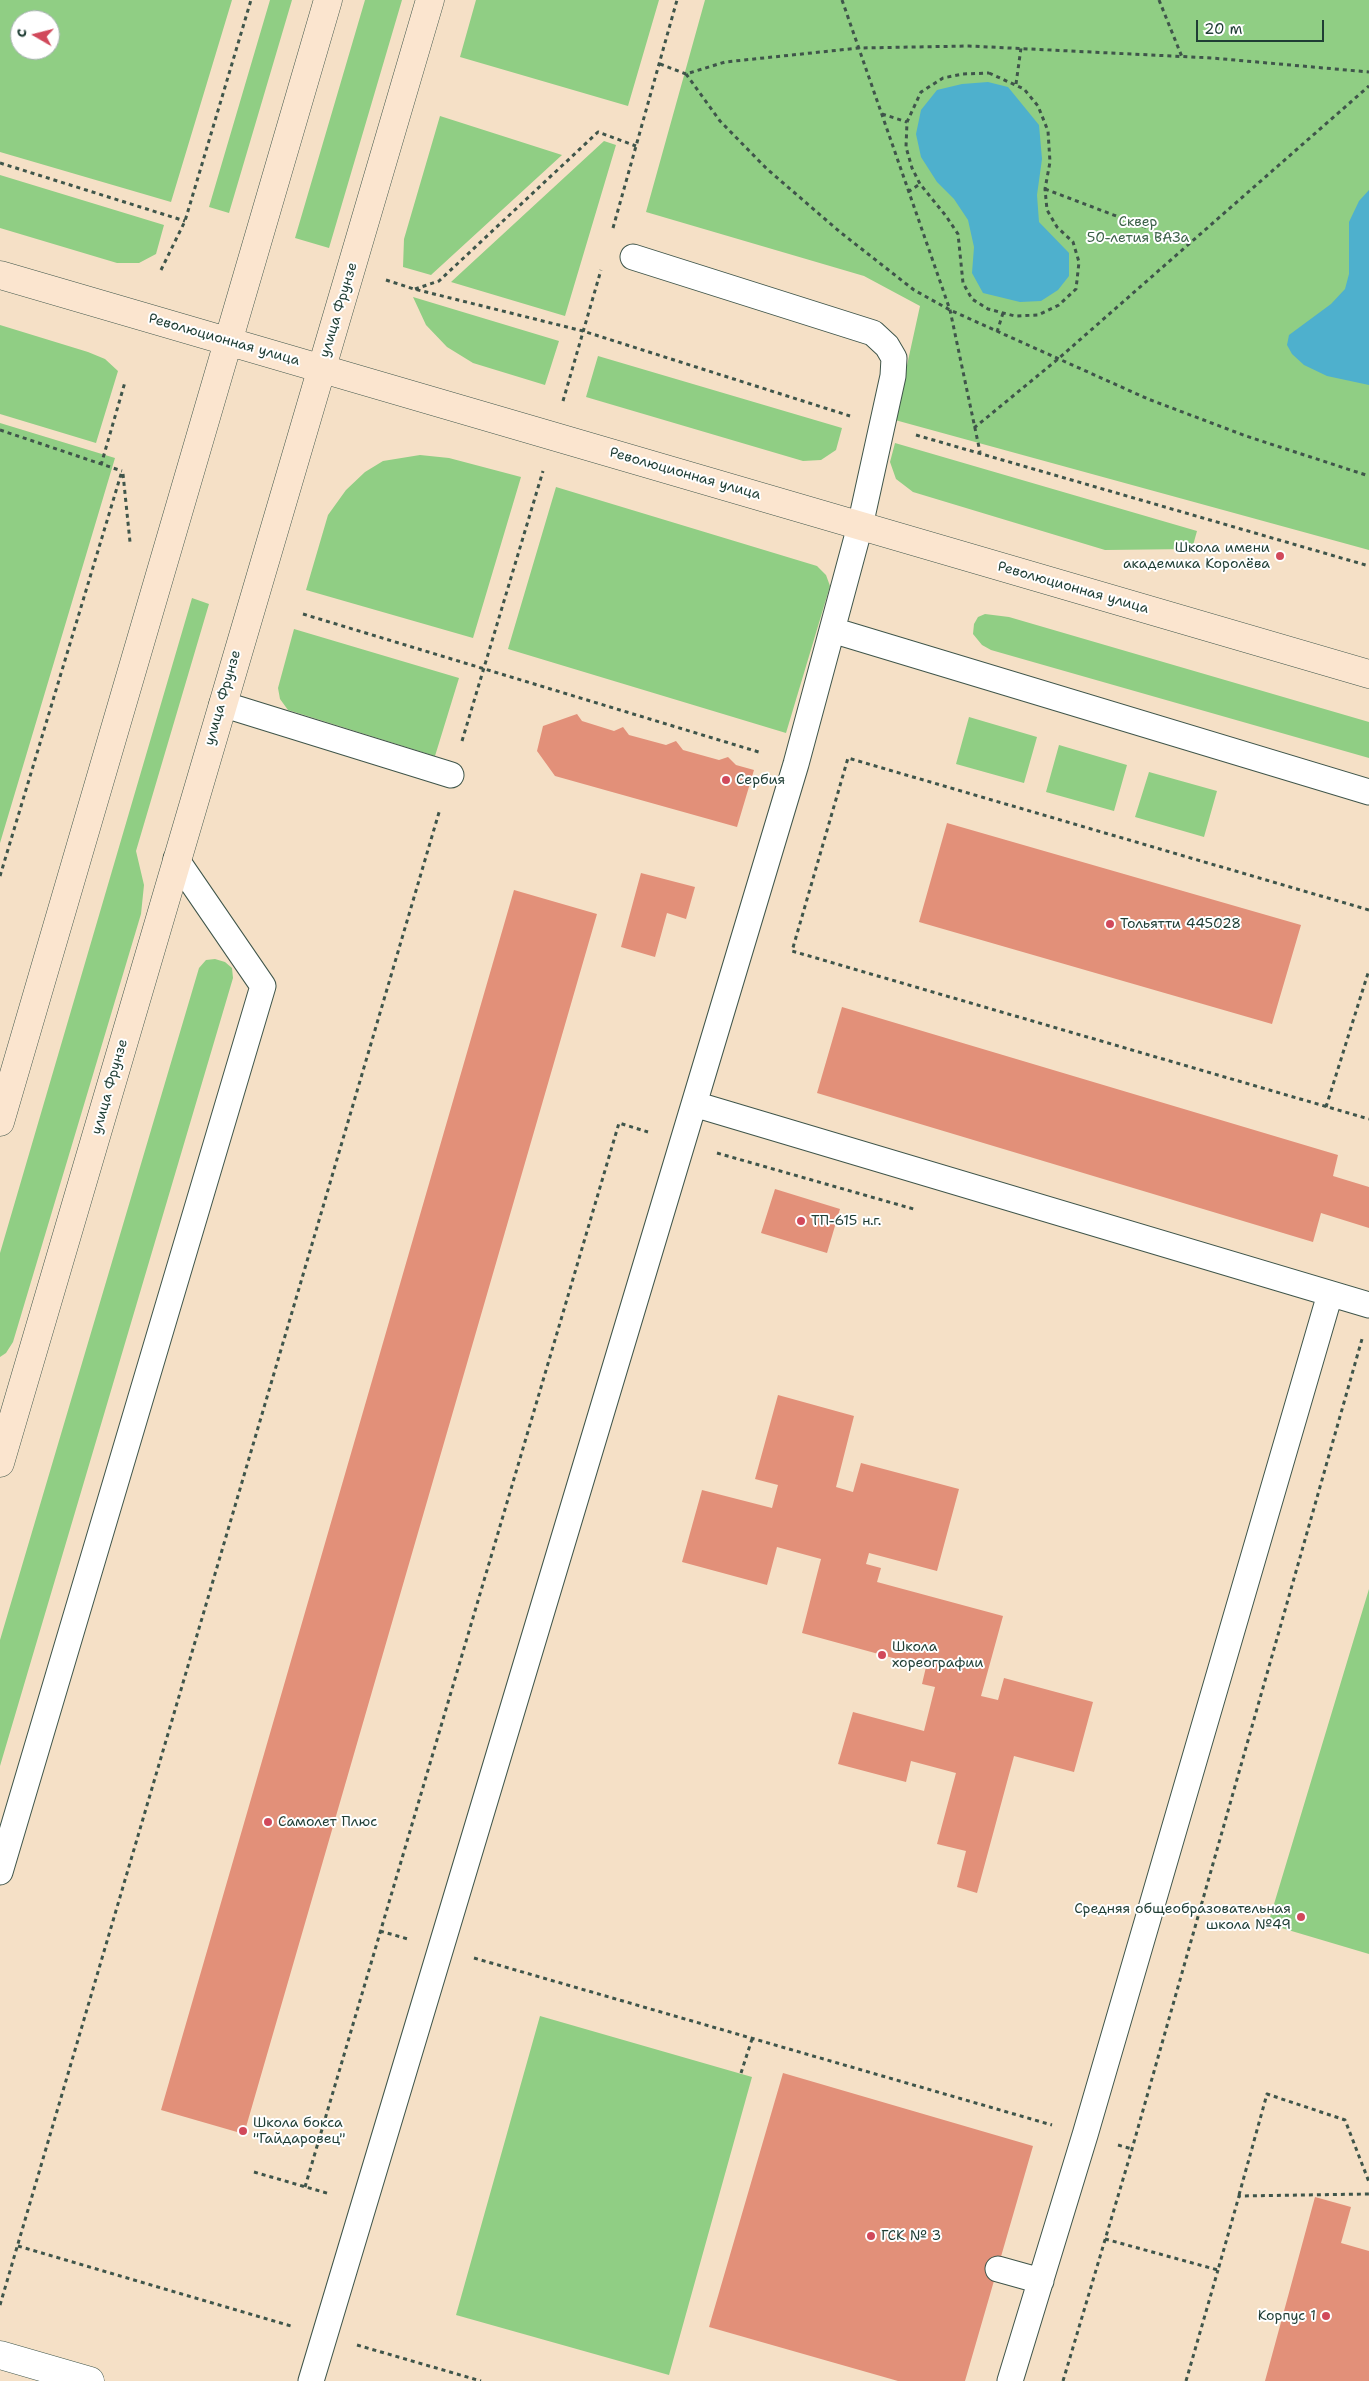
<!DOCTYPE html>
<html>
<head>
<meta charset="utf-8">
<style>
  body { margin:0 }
  #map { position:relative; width:1369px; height:2381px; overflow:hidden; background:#f5e0c6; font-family:"Shantell Sans",sans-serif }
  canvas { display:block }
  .north { position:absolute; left:10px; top:10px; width:50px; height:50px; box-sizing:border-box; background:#fff; border:1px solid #a5b1ae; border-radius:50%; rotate:278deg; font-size:14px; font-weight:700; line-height:20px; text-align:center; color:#1f3d34 }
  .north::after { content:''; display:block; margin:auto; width:18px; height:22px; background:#d1495b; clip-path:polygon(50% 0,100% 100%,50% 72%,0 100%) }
  .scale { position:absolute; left:1196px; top:20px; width:128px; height:22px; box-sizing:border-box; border:2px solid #1f3d34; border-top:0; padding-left:6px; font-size:15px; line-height:18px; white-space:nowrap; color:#1f3d34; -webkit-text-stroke:4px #fff; paint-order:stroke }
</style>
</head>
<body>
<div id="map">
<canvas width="1369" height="2381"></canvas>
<div class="north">С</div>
<div class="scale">20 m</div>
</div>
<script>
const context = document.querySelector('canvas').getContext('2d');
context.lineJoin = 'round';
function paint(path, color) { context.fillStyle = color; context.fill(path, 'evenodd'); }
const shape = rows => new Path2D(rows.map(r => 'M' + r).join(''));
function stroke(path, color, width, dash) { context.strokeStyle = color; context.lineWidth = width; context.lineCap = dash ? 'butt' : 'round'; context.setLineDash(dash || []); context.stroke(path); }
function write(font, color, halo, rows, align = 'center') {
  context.font = font + ' "Shantell Sans",sans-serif'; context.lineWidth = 4; context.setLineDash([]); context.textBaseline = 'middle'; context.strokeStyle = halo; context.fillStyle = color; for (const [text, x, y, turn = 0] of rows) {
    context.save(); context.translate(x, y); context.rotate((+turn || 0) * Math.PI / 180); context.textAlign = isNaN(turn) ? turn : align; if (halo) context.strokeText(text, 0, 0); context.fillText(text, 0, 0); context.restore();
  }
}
const green = shape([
  [0,0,232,0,171,202,0,152],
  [20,20,50,20,50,50,20,50],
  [270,0,292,0,229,213,209,207],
  [365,0,402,0,329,248,295,238],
  [476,0,659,0,628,106,460,57],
  [705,0,1369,0,1369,550,895,420,920,306,864,276,646,212],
  [440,116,562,155,431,275,403,267,404,239],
  [604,141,616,145,565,316,451,282],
  [0,175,164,225,156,254,139,263,117,263,0,228],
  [413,297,559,341,545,385,473,363,447,347,426,325],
  [0,325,88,352,105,359,118,371,96,443,0,414],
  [598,356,842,428,836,450,821,460,803,461,586,397],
  [0,423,115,458,0,843],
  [895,443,1197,531,1192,549,1105,550,913,492,896,479,890,462],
  [420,455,449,458,521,477,473,638,306,590,328,515,346,490,365,472,383,461],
  [556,487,817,566,826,575,830,586,786,733,508,649],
  [192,598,209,604,136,851,144,885,141,914,13,1342,6,1353,0,1357,0,1253],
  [985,614,1009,617,1369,722,1369,758,991,650,982,645,973,634,974,624,978,617],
  [294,629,459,678,435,756,288,710,280,699,278,688],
  [969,717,1037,737,1024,783,956,764],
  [1059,745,1127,765,1114,811,1046,792],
  [1149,772,1217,791,1204,837,1135,817],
  [215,959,225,962,232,968,233,978,0,1766,0,1640,199,968,206,960],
  [1369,1589,1369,1954,1268,1924],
  [540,2016,752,2077,669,2375,456,2315]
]);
const water = shape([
  [988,82,1008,87,1039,125,1042,159,1037,195,1039,222,1069,253,1069,276,1058,290,1041,301,1020,302,983,293,972,273,974,247,968,220,954,199,937,182,921,157,916,134,921,110,937,90,962,84],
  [1369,190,1369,385,1327,376,1304,365,1292,354,1287,345,1289,335,1331,304,1345,289,1349,274,1349,222,1359,201]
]);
const building = shape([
  [577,714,582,721,614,731,623,727,629,735,666,745,676,741,683,750,719,760,728,757,736,765,754,770,737,827,555,776,537,751,543,726],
  [947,823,1301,925,1272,1024,919,922],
  [641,873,695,887,686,919,667,913,655,957,621,947],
  [514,890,597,914,244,2134,161,2110],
  [842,1007,1338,1155,1333,1176,1369,1187,1369,1228,1321,1213,1313,1242,817,1093],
  [775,1189,840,1209,827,1253,761,1233],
  [778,1395,854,1416,836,1487,853,1492,861,1463,959,1489,937,1571,869,1553,866,1564,881,1568,877,1582,1003,1616,981,1696,998,1700,1004,1678,1093,1702,1074,1772,1014,1756,977,1893,957,1887,966,1851,937,1844,956,1773,911,1761,906,1782,838,1764,853,1712,924,1731,935,1687,922,1684,926,1667,802,1633,821,1559,777,1547,767,1585,682,1562,702,1490,772,1508,778,1485,755,1479],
  [783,2073,1033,2146,965,2381,898,2381,709,2327],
  [1315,2197,1351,2207,1341,2243,1369,2251,1369,2381,1265,2381]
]);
const path = shape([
  [842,0,950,310,980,452],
  [1159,0,1182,57],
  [660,64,686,74,725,62,859,48,969,46,1212,58,1369,72],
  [989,73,1024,89,1038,106,1048,131,1050,162,1045,189,1047,210,1057,227,1073,242,1079,262,1076,289,1059,305,1038,315,1015,316,988,309,972,299,963,283,958,234,946,216,920,184,912,168,906,147,907,122,921,92,943,78,963,74,989,73],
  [686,74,720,121,767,169,840,232,914,290,950,310,1148,399,1246,436,1369,476],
  [1016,84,1021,48],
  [882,114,907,122],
  [0,163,185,221],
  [1045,189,1190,244],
  [908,192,920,184],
  [613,228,677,0],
  [161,270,185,221,251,0],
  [386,280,414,289,583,331,850,416],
  [415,289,439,281,598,132,636,146],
  [997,332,1003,313],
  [563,401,601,270],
  [974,428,1058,359,1369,86],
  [0,430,122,471],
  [916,435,1369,566],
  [101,465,125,382],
  [123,474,130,542],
  [303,614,762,753],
  [462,741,543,471],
  [0,876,122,471],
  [1369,910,848,758,792,951,1369,1119],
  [1326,1107,1369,970],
  [717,1153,917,1210],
  [380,1931,408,1939],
  [474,1958,1052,2125],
  [741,2073,752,2039],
  [1118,2145,1132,2149],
  [254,2172,330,2194],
  [305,2187,619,1123,648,1132],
  [1239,2195,1267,2094,1345,2120,1369,2182],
  [1105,2239,1218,2270,1239,2196,1369,2194],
  [18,2246,291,2326],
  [0,2305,440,809],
  [357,2345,481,2381],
  [1063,2381,1132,2149,1362,1339],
  [1186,2381,1218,2270]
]);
const service = shape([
  [832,630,1369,792],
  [222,704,451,775],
  [694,1104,1369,1305],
  [0,1872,263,986,176,859],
  [998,2269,1041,2281],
  [311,2381,796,764,860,526,893,376,894,358,887,346,873,333,633,257],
  [1010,2381,1085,2135,1330,1294]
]);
const minor = shape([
  [0,2355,90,2381]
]);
const secondary = shape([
  [0,275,1369,674],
  [0,1122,328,0],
  [0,1463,430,0]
]);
const markers = [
  [1280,556,5,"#d1495b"],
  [726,780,5,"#d1495b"],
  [1110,924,5,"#d1495b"],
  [801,1221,5,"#d1495b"],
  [882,1655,5,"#d1495b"],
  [268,1822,5,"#d1495b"],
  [1301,1917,5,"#d1495b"],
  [243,2131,5,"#d1495b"],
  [871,2236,5,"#d1495b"],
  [1326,2316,5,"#d1495b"]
];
const parkNames = [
  ["Сквер",1138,222],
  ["50-летия ВАЗа",1138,238]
];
const streetNames = [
  ["улица Фрунзе",339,310,-73],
  ["Революционная улица",224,340,16],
  ["Революционная улица",685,474,16],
  ["Революционная улица",1073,588,16],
  ["улица Фрунзе",223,698,-74],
  ["улица Фрунзе",110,1087,-74]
];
const poiNames = [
  ["Школа имени",1270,548,"right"],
  ["академика Королёва",1270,564,"right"],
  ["Сербия",736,780],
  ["Тольятти 445028",1120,924],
  ["ТП-615 н.г.",811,1221],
  ["Школа",892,1647],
  ["хореографии",892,1663],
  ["Самолет Плюс",278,1822],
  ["Средняя общеобразовательная",1291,1909,"right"],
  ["школа №49",1291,1925,"right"],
  ["Школа бокса",253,2123],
  ["\"Гайдаровец\"",253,2139],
  ["ГСК № 3",881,2236],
  ["Корпус 1",1316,2316,"right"]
];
paint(green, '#90ce84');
paint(water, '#4eb0cd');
paint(building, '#e29079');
stroke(service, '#3f554a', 27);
stroke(minor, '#3f554a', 29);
stroke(secondary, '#3f554a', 29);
stroke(path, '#3f554a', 3, [4, 4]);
stroke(service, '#fff', 25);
stroke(minor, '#fff', 28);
stroke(secondary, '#fbe5cf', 28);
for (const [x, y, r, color] of markers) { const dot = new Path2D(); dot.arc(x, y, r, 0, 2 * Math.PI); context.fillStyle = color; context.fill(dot); stroke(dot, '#fff', 2); }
write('14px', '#3b6148', '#fff', parkNames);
write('14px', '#1f3d34', '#fff', streetNames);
write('14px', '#1f3d34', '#fff', poiNames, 'left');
</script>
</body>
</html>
